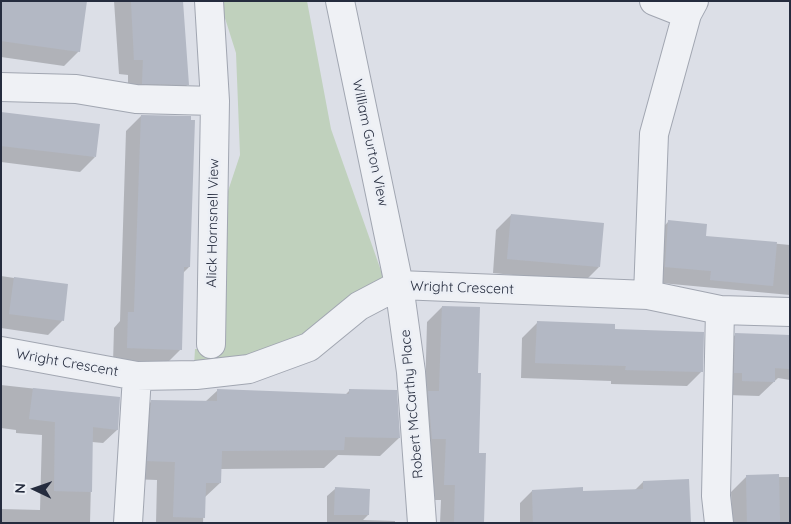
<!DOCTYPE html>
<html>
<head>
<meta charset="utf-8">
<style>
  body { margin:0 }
  #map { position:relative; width:791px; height:524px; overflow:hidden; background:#dcdfe7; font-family:Quicksand,sans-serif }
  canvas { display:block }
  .frame { position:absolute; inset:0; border:2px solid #252c3e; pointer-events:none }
  .north { position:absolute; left:10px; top:464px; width:50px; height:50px; -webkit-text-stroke:4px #eceff5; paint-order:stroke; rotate:273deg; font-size:14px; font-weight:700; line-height:20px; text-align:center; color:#252c3e }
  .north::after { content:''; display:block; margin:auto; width:18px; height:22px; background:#252c3e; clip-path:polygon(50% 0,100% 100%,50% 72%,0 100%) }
</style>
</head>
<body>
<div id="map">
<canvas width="791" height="524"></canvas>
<div class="frame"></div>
<div class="north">N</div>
</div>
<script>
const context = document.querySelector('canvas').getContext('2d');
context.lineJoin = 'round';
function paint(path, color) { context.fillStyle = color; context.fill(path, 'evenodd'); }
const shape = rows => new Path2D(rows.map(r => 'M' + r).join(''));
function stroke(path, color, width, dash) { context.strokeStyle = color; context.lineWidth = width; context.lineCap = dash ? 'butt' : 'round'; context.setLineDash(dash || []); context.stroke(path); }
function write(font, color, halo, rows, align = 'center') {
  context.font = font + ' Quicksand,sans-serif'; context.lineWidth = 5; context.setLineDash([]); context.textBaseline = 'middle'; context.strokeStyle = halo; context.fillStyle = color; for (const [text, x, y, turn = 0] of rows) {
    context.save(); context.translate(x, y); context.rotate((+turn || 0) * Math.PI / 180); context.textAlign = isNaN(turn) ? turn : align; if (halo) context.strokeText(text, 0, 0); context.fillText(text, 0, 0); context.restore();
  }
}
const green = shape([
  [223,1,307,1,331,129,385,282,309,333,253,359,194,366,195,349,223,350,227,194,240,155,236,53,224,15]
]);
const shadow = shape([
  [1,1,79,51,64,66,1,57],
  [114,1,182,1,188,84,173,99,128,98,128,75,119,74],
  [1,114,95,157,80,172,1,162],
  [141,116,189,267,183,273,181,349,166,364,113,363,114,328,120,321,126,131],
  [511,215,599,267,584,282,493,273,496,230],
  [668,222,705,237,790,245,790,295,650,282,654,237],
  [1,276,67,286,62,321,48,335,1,328],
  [442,307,477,374,478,454,483,523,440,523,441,500,430,500,431,454,417,453,425,396,427,322],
  [537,323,614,330,702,371,687,386,611,384,611,381,521,378,522,338],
  [736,334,790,336,790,380,778,378,759,396,727,395,721,349],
  [1,385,119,398,117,430,103,443,92,442,90,523,1,523,1,509,40,510,42,435,16,433,16,430,1,428],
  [218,390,345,395,350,390,399,438,380,456,338,455,324,468,221,469,220,483,204,498,203,523,156,523,157,480,130,479,133,419,152,401,205,402],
  [746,477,790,477,790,523,732,523,731,492],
  [643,482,690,523,520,523,520,503,532,491,582,493,635,490],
  [335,489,368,515,363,520,395,521,395,523,327,522,327,496]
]);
const building = shape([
  [1,1,87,1,80,52,1,41],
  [131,1,183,1,189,85,142,84,143,60,134,60],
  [1,112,100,124,96,157,1,146],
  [141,115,191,116,191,120,195,120,190,267,184,267,182,350,127,348,128,312,134,312],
  [511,214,604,223,600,267,507,259],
  [668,220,707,224,706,236,777,242,773,286,710,280,711,271,665,267],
  [14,277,68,284,64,321,9,314],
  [442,306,480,307,478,373,481,373,479,453,486,453,484,523,454,523,455,485,444,485,446,439,432,439,428,391,439,391],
  [537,321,615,324,615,329,704,332,703,372,625,370,626,366,535,363],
  [735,333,790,335,789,369,775,368,775,382,742,381,742,373,734,373],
  [33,388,120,397,118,430,93,427,92,492,54,491,55,422,29,419],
  [217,389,349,394,349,389,397,390,400,438,345,437,344,450,222,451,221,483,206,483,205,518,173,517,175,462,147,461,151,400,217,401],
  [779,474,780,522,747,523,746,475],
  [689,479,691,523,533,523,532,490,583,487,583,491,643,489,643,481],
  [335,487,370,489,369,515,334,515]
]);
const minor = shape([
  [209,1,215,101,211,344],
  [340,1,399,285,411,372,422,523],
  [654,1,687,14],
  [1,87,76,89,136,99,215,101],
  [648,295,720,310,790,312],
  [1,351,137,376,196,375,249,369,309,347,359,306,399,285,648,295,654,134,687,14,694,1],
  [128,523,137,376],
  [719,523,716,496,720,310]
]);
const streetNames = [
  ["William Gurton View",370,143,78],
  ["Alick Hornsnell View",213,223,-89],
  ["Wright Crescent",462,288,2],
  ["Wright Crescent",67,363,10],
  ["Robert McCarthy Place",412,404,-95]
];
paint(green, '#c0d1bd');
paint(shadow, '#0003');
paint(building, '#b3b8c4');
stroke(minor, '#a1a6b1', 30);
stroke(minor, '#eff1f5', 28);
write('14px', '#252c3e', '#eceff5', streetNames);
</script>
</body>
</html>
